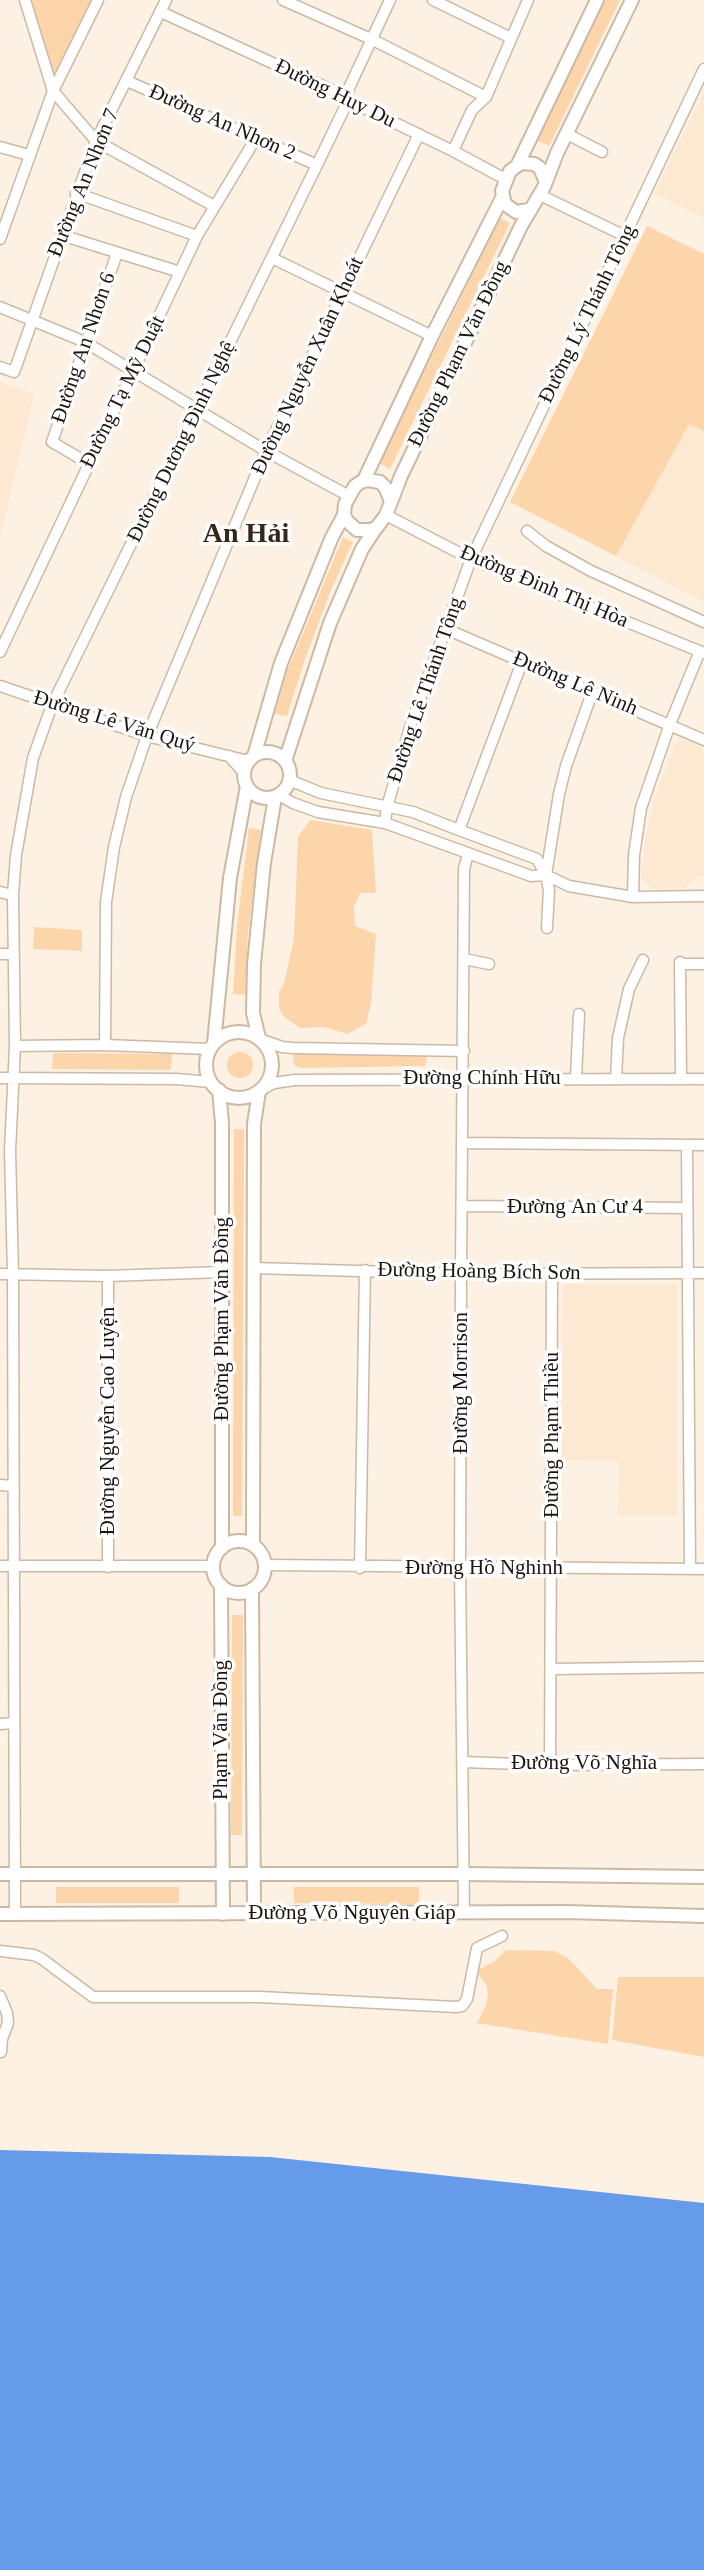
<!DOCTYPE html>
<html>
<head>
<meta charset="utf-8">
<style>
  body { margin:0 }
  canvas { display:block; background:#fdf1e4 }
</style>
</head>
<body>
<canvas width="704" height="2570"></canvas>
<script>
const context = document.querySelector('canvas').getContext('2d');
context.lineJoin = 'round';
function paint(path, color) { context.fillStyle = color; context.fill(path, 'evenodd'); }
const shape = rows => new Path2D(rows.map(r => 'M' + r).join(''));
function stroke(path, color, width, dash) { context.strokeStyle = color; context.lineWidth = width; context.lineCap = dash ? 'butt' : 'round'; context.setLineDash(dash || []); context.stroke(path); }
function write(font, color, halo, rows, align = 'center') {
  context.font = font + ' Georgia,serif'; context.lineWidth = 7; context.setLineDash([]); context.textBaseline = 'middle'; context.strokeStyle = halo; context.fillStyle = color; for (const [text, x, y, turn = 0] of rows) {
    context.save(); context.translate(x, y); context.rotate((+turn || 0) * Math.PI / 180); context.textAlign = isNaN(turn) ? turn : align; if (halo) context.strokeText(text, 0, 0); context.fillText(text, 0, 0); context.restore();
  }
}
const built = shape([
  [704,92,704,218,654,193],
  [0,382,34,394,0,538],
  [689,424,704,431,704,602,616,556],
  [685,740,704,749,704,876,697,876,685,888,654,889,641,879,646,834,657,790,675,744],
  [563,1284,677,1284,677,1516,618,1516,619,1461,561,1460]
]);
const green = shape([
  [30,0,92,0,53,81],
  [606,0,620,0,549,146,537,140],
  [500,218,510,223,390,469,379,463],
  [647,226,704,254,704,431,689,424,616,556,510,502],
  [343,537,353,542,331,590,305,659,287,716,275,714,286,674],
  [310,820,372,830,376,893,360,893,354,906,355,926,376,934,371,1003,366,1024,347,1034,325,1027,300,1028,284,1017,279,1008,279,993,284,983,294,939,298,837],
  [249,828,261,830,248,933,245,995,233,994,237,926],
  [34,927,82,930,82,951,33,949],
  '227 1065a13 13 0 1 1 26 0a13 13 0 1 1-26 0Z',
  [296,1052,425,1052,427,1058,425,1066,301,1068,294,1065,293,1055],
  [53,1053,172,1054,171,1070,52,1069],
  [234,1129,244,1129,242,1516,233,1516],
  [232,1615,243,1615,242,1835,231,1835],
  [56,1887,179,1887,179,1903,56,1903],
  [294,1887,419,1887,419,1904,294,1903],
  [506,1950,554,1951,568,1958,597,1989,613,1989,608,2044,477,2023,486,2005,488,1994,486,1984,479,1975,474,1972,494,1962],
  [618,1977,704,1977,704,2057,612,2040]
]);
const water = shape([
  [0,2150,270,2157,704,2203,704,2570,0,2570]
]);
const minor = shape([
  [25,0,53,91,96,141,214,206],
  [283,0,371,39,486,97],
  [433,0,511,38],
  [161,12,338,93,362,107,453,151,507,180],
  [127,81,317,165],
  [567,134,602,152],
  [0,147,29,155],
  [453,151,472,110,486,97,528,0],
  [76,193,197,236],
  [540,195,625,236],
  [61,235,180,272],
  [0,239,53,91,98,0],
  [272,258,432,336],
  [0,307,85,342,266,451,349,496],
  [0,367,14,372,96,141,166,0],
  [88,463,52,442,117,253],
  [386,515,471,559,704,653],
  [527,531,546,546,591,571,704,622],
  [446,629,704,740],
  [0,652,197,236,256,138],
  [0,686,147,736,248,761],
  [229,756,244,773],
  [289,780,321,793,413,812,459,830,537,859,546,875],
  [279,795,293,803,318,812,385,823,531,876,546,875,569,886,633,897,704,896],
  [385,823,387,807,411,724,471,559,704,69],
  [459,830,522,662],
  [0,892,13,895],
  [633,897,634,855,641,808,670,724,700,651],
  [547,928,549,890,546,875,559,794,566,766,592,693],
  [0,954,13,954],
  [464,959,489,964],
  [680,962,681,1079],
  [680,964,704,964],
  [262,1040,282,1047,293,1048,464,1051],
  [105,1045,106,902,114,847,126,797,147,736,266,451,419,134],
  [15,1046,105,1045,210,1049],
  [0,1078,176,1079,211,1082],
  [576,1078,579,1014],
  [616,1079,618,1038,629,989,643,960],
  [262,1089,274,1083,295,1080,704,1079],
  [463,1143,704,1145],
  [687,1145,690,1569],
  [462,1206,687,1208],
  [254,1268,461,1274,704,1273],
  [0,1274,108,1276,222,1272],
  [108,1276,108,1567],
  [0,1485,13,1486],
  [265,1565,704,1569],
  [0,1566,213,1566],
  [360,1568,365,1270],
  [552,1669,704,1667],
  [0,1724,14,1723],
  [463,1762,550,1765,704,1764],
  [550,1765,552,1274],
  [464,1913,460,1568,461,1274,464,869,468,854],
  [15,1914,13,1274,10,1151,15,1046,13,895,16,855,33,758,52,705,317,165,344,109,349,88,390,0],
  [0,1951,34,1955,42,1959,93,1997,260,1997,456,2007,462,2006,467,1999,477,1948,502,1936],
  [0,1996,7,2013,8,2023,2,2039,1,2052]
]);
const major = shape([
  [518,164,597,0],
  [529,210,516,212,505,204,502,191,510,171,521,163,534,164,540,168,545,180],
  [364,480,432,336,502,198],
  [390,499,385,487,380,482,367,480,361,482,355,486,345,504,344,515,347,521,357,530,371,530,377,527,386,515,401,476,521,226,544,187,557,153,632,0],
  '244 775a23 23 0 1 1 46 0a23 23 0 1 1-46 0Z',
  [254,756,281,663,332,537,344,515],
  [285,761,330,623,362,549,376,528],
  '206 1065a33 33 0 1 1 66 0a33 33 0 1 1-66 0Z',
  [259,1038,253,1013,254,964,264,863,275,797],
  [214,1043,230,878,247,786],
  [219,1090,222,1123,222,1548],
  '213 1567a26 26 0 1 1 52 0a26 26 0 1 1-52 0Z',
  [253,1545,254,1124,259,1091],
  [221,1585,223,1914],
  [252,1589,254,1913],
  [0,1874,464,1874,704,1877],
  [0,1914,566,1912,704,1916]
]);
const streetNames = [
  ["Đường Huy Du",335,94,26],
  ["Đường An Nhơn 2",222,123,24],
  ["Đường An Nhơn 7",84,183,-68],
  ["Đường Lý Thánh Tông",588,314,-64],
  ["Đường An Nhơn 6",84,348,-71],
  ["Đường Phạm Văn Đồng",459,354,-64],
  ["Đường Nguyễn Xuân Khoát",308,366,-65],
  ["Đường Tạ Mỹ Duật",123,392,-64],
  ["Đường Dương Đình Nghệ",182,442,-64],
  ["Đường Đinh Thị Hòa",544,587,23],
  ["Đường Lê Ninh",575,684,23],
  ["Đường Lê Thánh Tông",426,690,-71],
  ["Đường Lê Văn Quý",114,722,17],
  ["Đường Chính Hữu",482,1078],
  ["Đường An Cư 4",575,1207],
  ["Đường Hoàng Bích Sơn",479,1272,1],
  ["Đường Phạm Văn Đồng",222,1319,-90],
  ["Đường Morrison",461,1383,-90],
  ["Đường Nguyễn Cao Luyện",108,1421,-90],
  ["Đường Phạm Thiều",552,1435,-90],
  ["Đường Hồ Nghinh",484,1568],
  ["Phạm Văn Đồng",221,1730,-90],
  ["Đường Võ Nghĩa",584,1763],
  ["Đường Võ Nguyên Giáp",352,1913]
];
const districtNames = [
  ["An Hải",246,535]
];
paint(built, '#fde8d2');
paint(green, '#fcd5ab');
paint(water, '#659be8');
stroke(minor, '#ccb9a4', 13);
stroke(major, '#ccb9a4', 16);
stroke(minor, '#fff', 10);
stroke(major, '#fff', 12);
write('21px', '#1b140d', '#fff', streetNames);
write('bold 28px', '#352615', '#fff', districtNames);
</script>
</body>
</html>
